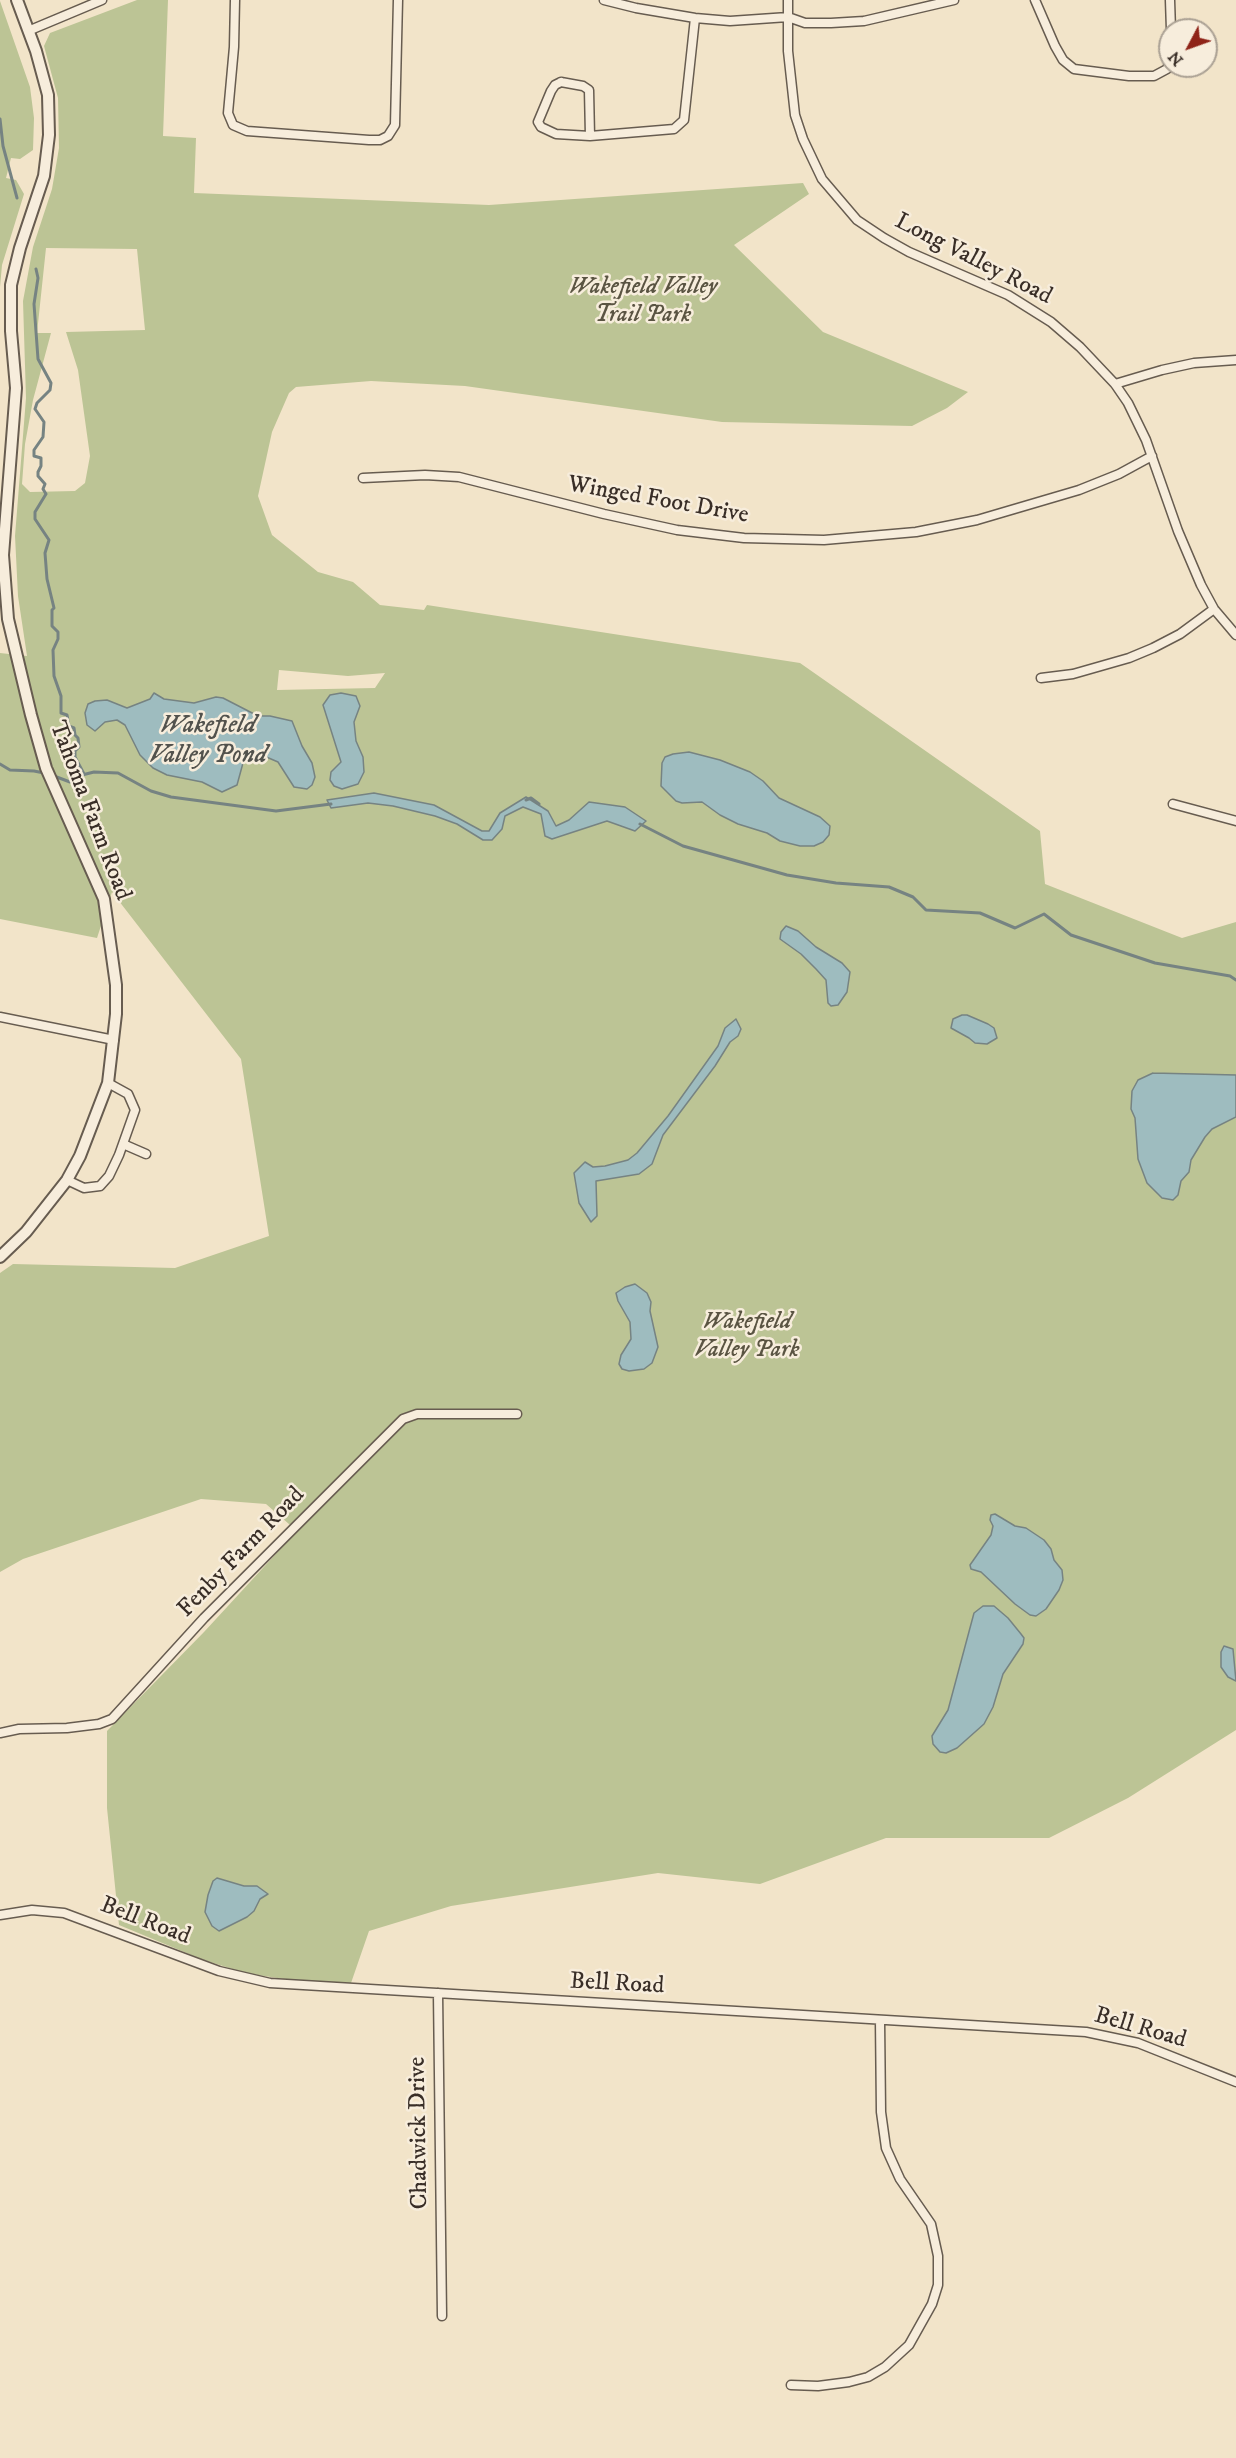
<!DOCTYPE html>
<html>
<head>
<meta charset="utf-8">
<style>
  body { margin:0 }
  #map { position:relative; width:1236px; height:2458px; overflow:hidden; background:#f2e4c9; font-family:"IM FELL DW Pica",serif }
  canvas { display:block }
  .north { position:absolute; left:1158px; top:18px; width:60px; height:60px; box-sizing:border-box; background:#f7eddc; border:2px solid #aba194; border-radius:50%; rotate:229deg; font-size:16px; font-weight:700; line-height:24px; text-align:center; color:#392e27 }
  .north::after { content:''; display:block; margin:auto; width:21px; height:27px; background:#8f2418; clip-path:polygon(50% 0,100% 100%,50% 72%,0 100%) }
</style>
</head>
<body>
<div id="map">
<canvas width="1236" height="2458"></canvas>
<div class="north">N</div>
</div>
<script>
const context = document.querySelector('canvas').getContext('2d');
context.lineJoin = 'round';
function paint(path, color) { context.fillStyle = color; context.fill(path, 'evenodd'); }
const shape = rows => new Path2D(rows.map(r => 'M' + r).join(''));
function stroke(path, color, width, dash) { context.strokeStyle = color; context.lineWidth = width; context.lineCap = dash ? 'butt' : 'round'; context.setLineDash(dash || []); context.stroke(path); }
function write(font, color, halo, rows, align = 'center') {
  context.font = font + ' "IM FELL DW Pica",serif'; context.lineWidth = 5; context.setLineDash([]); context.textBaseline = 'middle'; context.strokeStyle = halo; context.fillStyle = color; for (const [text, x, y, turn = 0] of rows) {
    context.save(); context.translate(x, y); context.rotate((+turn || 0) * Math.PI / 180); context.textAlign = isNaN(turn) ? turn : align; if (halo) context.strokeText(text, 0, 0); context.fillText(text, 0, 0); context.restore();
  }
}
const green = shape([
  [137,0,168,0,163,136,196,138,194,193,489,205,803,183,809,194,734,245,823,332,968,392,947,408,912,426,722,422,465,386,371,381,296,387,289,393,272,432,258,496,272,535,318,572,353,582,380,605,424,610,427,605,800,663,1040,831,1045,884,1182,938,1236,922,1236,1730,1128,1798,1049,1838,886,1838,760,1884,658,1873,451,1906,369,1931,351,1983,297,1981,245,1973,201,1959,119,1925,107,1808,107,1731,204,1632,297,1531,266,1504,201,1499,23,1559,0,1572,0,1273,13,1264,175,1268,269,1236,241,1059,112,892,97,938,0,919,0,653,27,656,18,596,15,536,26,398,23,301,33,247,52,189,59,148,58,98,44,46,50,33],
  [46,248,137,249,145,330,66,332,78,370,90,456,85,483,75,491,30,492,22,484,25,444,33,400,51,333,37,333],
  [279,670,348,676,385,673,375,688,277,690],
  [0,1,30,87,34,118,33,150,20,159,11,158,6,178,16,180,24,194,2,265,0,287]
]);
const water = shape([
  [154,693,164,699,194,703,216,697,223,698,258,716,270,716,292,721,302,746,312,763,315,777,312,785,307,789,294,787,278,762,264,756,251,756,243,763,237,785,222,792,202,782,167,775,153,768,140,755,125,725,117,720,105,722,95,731,87,725,85,713,88,704,95,701,107,700,127,708,150,699,154,693],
  [341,693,356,696,360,706,354,722,356,741,363,757,364,772,358,784,342,789,334,786,330,780,331,772,341,762,323,705,330,695,341,693],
  [689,752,720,760,750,772,763,781,779,798,820,817,830,826,829,835,823,842,814,846,800,846,780,841,767,833,738,824,720,815,702,802,682,803,676,801,661,786,662,763,665,757,673,754,689,752],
  [374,793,434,805,482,831,489,831,500,813,526,797,548,811,556,826,569,820,589,802,625,807,646,821,635,831,607,821,552,839,545,836,541,814,523,807,505,816,502,829,492,840,483,840,457,824,435,816,393,806,368,803,331,808,327,800,374,793],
  [786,926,798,931,816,947,842,963,850,972,847,992,838,1005,831,1006,828,1003,826,980,816,969,801,954,780,939,781,932,786,926],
  [962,1015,967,1015,988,1024,994,1028,997,1038,987,1044,975,1043,969,1038,951,1028,953,1019,962,1015],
  [736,1019,741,1029,738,1036,730,1042,715,1066,663,1135,652,1164,639,1174,596,1181,597,1216,591,1222,579,1203,574,1173,585,1162,593,1167,605,1166,628,1160,637,1153,668,1116,718,1046,725,1028,736,1019],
  [1153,1073,1236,1075,1236,1117,1212,1129,1205,1137,1191,1160,1189,1172,1181,1181,1178,1195,1173,1200,1162,1198,1147,1183,1138,1159,1135,1118,1131,1109,1132,1091,1138,1080,1153,1073],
  [635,1284,647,1293,651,1302,650,1311,658,1347,652,1363,644,1369,629,1371,622,1369,619,1364,621,1355,631,1339,630,1322,618,1301,616,1293,625,1287,635,1284],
  [995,1514,1015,1526,1026,1528,1044,1540,1051,1549,1054,1560,1062,1570,1063,1580,1059,1590,1046,1609,1036,1616,1030,1615,1015,1604,981,1572,971,1569,970,1565,991,1535,993,1526,990,1520,991,1515,995,1514],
  [983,1606,994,1606,1008,1618,1021,1634,1024,1638,1023,1644,1003,1674,993,1707,984,1724,957,1748,946,1753,940,1752,933,1744,932,1736,948,1710,974,1613,983,1606],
  [1224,1646,1233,1649,1236,1681,1228,1677,1221,1667,1221,1652,1224,1646],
  [217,1878,244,1886,257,1886,268,1894,260,1899,254,1911,247,1917,219,1931,212,1926,205,1912,208,1895,213,1881,217,1878]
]);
const stream = shape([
  [0,119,3,146,17,198],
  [36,269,38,278,34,304,38,359,51,383,50,390,37,403,35,409,44,422,43,437,34,450,34,456,41,458,41,466,38,472,38,476,45,484,43,489,46,494,35,512,35,519,49,540,45,553,47,579,54,608,52,610,52,626,58,632,58,639,53,650,54,676,61,696,61,713,67,715,69,726,74,728,75,735,78,738,79,747,75,751,75,757,84,774],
  [0,764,10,770,34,771,44,773],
  [54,776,70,782,82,775,94,772,118,773,151,791,171,797,276,811,331,804],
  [526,800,531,798,539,804],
  [640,824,683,846,787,875,836,883,889,887,913,897,926,910,980,913,1015,928,1044,914,1071,935,1155,963,1230,976,1236,980]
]);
const minor = shape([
  [235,0,234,47,228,113,233,125,247,131,369,140,380,140,388,136,395,125,398,0],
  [604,0,636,8,695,18,730,21,788,17,805,23,831,23,864,21,954,0],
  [788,0,788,51,795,115,803,139,822,179,857,220,884,238,909,252,1008,295,1051,322,1080,347,1115,384,1128,403,1146,440,1178,531,1201,585,1214,609,1236,635],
  [1035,0,1055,46,1063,60,1074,69,1129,76,1154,76,1167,69,1170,62],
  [1170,0,1171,30],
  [28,31,102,0],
  [561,82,583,86,589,90,590,136,556,134,541,127,538,122,551,91,555,85,561,82],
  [590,136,674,129,684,120,695,18],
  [1115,384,1162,370,1194,363,1236,360],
  [363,478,425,475,459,477,604,514,677,530,744,538,824,540,916,532,977,520,1079,490,1119,474,1152,456],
  [1041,678,1073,674,1129,658,1153,648,1180,634,1214,609],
  [1173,804,1236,821],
  [0,1017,114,1040],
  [123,1144,146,1154],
  [67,1180,84,1188,100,1186,109,1176,119,1155,135,1110,128,1094,108,1083],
  [0,1733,19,1729,67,1728,99,1724,112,1719,204,1618,403,1419,417,1414,517,1414],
  [0,1915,32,1910,64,1913,219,1971,270,1983,1086,2032,1138,2043,1236,2082],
  [438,1993,442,2316],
  [791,2385,818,2386,849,2382,868,2377,885,2367,909,2345,932,2304,938,2285,938,2256,931,2224,900,2179,886,2148,881,2112,880,2020]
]);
const tertiary = shape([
  [0,1257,26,1232,67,1180,80,1156,108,1083,116,1014,116,985,104,899,46,768,31,715,8,619,3,555,16,388,11,331,11,285,20,248,44,176,49,135,48,95,36,51,17,0]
]);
const streetNames = [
  ["Long Valley Road",973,260,27],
  ["Winged Foot Drive",658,501,10],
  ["Tahoma Farm Road",89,811,69],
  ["Fenby Farm Road",242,1553,-46],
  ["Bell Road",145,1922,21],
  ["Bell Road",617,1985,3],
  ["Bell Road",1140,2029,16],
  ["Chadwick Drive",420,2133,-91]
];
const parkNames = [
  ["Wakefield Valley",643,288],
  ["Trail Park",643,316],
  ["Wakefield",747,1323],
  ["Valley Park",747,1351]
];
const waterNames = [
  ["Wakefield",208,727],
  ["Valley Pond",208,757]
];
paint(green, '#bcc495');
paint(water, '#9ebcbf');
stroke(water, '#768382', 1.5);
stroke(stream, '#768382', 3);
stroke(minor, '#675c50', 11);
stroke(tertiary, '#675c50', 14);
stroke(minor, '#f7eddc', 8);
stroke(tertiary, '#f7eddc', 10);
write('24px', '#392e27', '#f7eddc', streetNames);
write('italic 24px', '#5a5442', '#f7eddc', parkNames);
write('italic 26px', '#52524d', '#f7eddc', waterNames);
</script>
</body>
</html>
